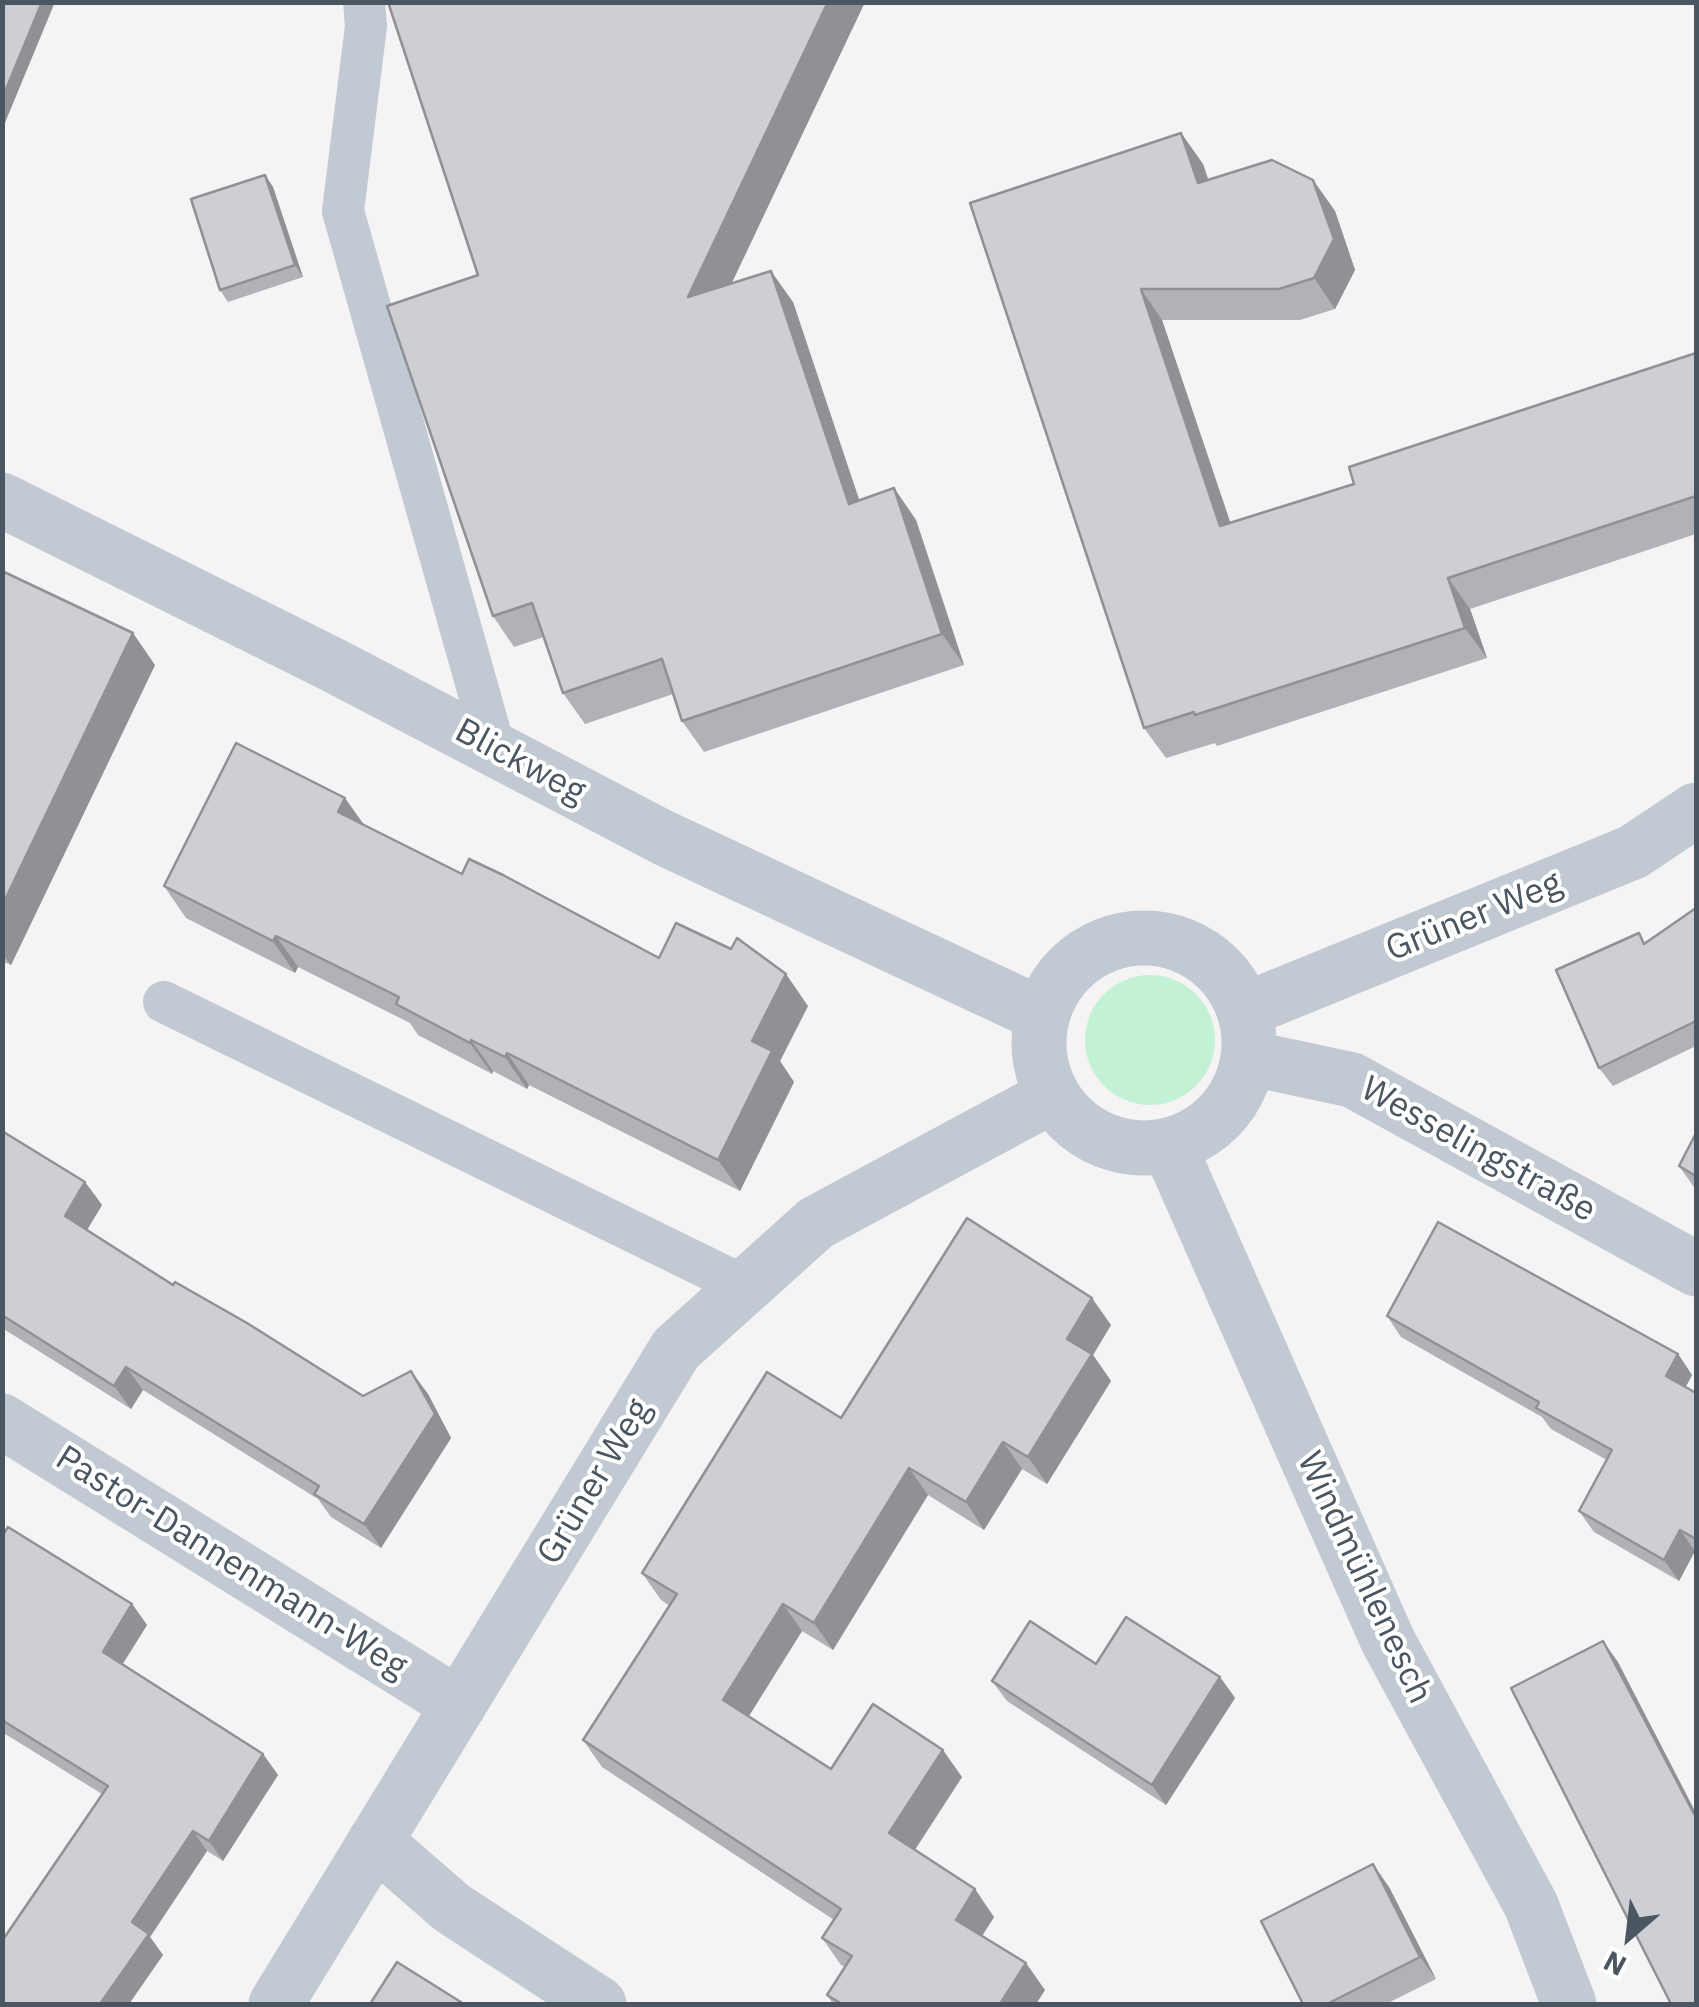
<!DOCTYPE html>
<html>
<head>
<meta charset="utf-8">
<style>
  body { margin:0 }
  #map { position:relative; width:1699px; height:2007px; overflow:hidden; background:#f5f3f3; font-family:"IBM Plex Sans",sans-serif }
  canvas { display:block }
  .frame { position:absolute; inset:0; border:5px solid #4a5661; pointer-events:none }
  .north { position:absolute; left:1579px; top:1887px; width:100px; height:100px; -webkit-text-stroke:8px #fff; paint-order:stroke; rotate:208deg; font-size:28px; font-weight:700; line-height:40px; text-align:center; color:#4a5661 }
  .north::after { content:''; display:block; margin:auto; width:35px; height:45px; background:#4a5661; clip-path:polygon(50% 0,100% 100%,50% 72%,0 100%) }
</style>
</head>
<body>
<div id="map">
<canvas width="1699" height="2007"></canvas>
<div class="frame"></div>
<div class="north">N</div>
</div>
<script>
const context = document.querySelector('canvas').getContext('2d');
context.lineJoin = 'round';
function paint(path, color) { context.fillStyle = color; context.fill(path, 'evenodd'); }
const shape = rows => new Path2D(rows.map(r => 'M' + r).join(''));
function stroke(path, color, width, dash) { context.strokeStyle = color; context.lineWidth = width; context.lineCap = dash ? 'butt' : 'round'; context.setLineDash(dash || []); context.stroke(path); }
function write(font, color, halo, rows, align = 'center') {
  context.font = font + ' "IBM Plex Sans",sans-serif'; context.lineWidth = 8; context.setLineDash([]); context.textBaseline = 'middle'; context.strokeStyle = halo; context.fillStyle = color; for (const [text, x, y, turn = 0] of rows) {
    context.save(); context.translate(x, y); context.rotate((+turn || 0) * Math.PI / 180); context.textAlign = isNaN(turn) ? turn : align; if (halo) context.strokeText(text, 0, 0); context.fillText(text, 0, 0); context.restore();
  }
}
const green = shape([
  '1085 1040a65 65 0 1 1 130 0a65 65 0 1 1-130 0Z'
]);
const service = shape([
  [364,2,366,26,343,211,495,750],
  [164,1002,744,1286]
]);
const minor = shape([
  [2,500,335,666,664,838,1042,1015],
  '1039 1043a105 105 0 1 1 210 0a105 105 0 1 1-210 0Z',
  [1245,1010,1633,852,1696,810],
  [1249,1058,1352,1080,1696,1269],
  [1169,1146,1388,1641,1531,1905,1569,2004],
  [2,1421,459,1705],
  [375,1841,452,1908,599,2004],
  [276,2004,676,1349,816,1223,1052,1096]
]);
const wall = shape([
  [388,2,865,2,731,284,793,302,859,501,894,488,916,520,964,665,704,752,682,721,673,694,585,724,563,693,544,637,514,647,493,616,478,275],
  [1181,133,1203,164,1208,180,1313,180,1335,211,1355,270,1335,309,1300,320,1162,320,1230,523,1354,484,1696,353,1696,534,1470,609,1487,658,1217,746,1215,743,1166,758,1144,728,970,203],
  [265,175,273,187,303,277,228,302,220,290],
  [2,571,155,665,11,965,2,961],
  [364,826,462,874,659,958,808,1006,780,1061,794,1082,740,1191,529,1085,527,1089,493,1071,492,1074,418,1035,410,1023,298,967,295,973,186,918,164,886],
  [1696,908,1696,1046,1613,1086,1599,1068,1646,943],
  [2,1131,85,1182,102,1205,87,1230,173,1285,363,1396,411,1371,428,1394,451,1438,381,1548,331,1517,318,1499,143,1390,131,1409,2,1328],
  [1696,1133,1696,1190,1679,1166],
  [1387,1316,1678,1354,1692,1375,1686,1387,1696,1393,1696,1552,1695,1551,1679,1581,1594,1532,1579,1511,1607,1460,1551,1429,1542,1417,1401,1337],
  [1111,1325,1093,1355,1111,1381,1047,1484,1022,1469,984,1530,928,1495,833,1650,802,1631,749,1716,831,1769,962,1777,915,1850,994,1917,982,1936,1045,1990,1036,2004,833,2004,827,1995,845,1967,841,1965,822,1938,834,1920,602,1767,583,1740,670,1606,661,1600,642,1573,841,1418],
  [2,1536,132,1604,147,1625,122,1665,263,1754,278,1775,223,1861,207,1851,150,1937,163,1955,129,2004,2,2004,102,1794,2,1732],
  [1096,1664,1220,1677,1235,1698,1166,1805,1007,1701,992,1681],
  [1389,1887,1436,1979,1386,2004,1303,2004]
]);
const shadedWall = shape([
  [42,2,55,2,2,130,2,99],
  [828,2,865,2,710,329,688,297],
  [1181,133,1203,164,1220,214,1198,183],
  [265,175,273,187,303,277,295,265],
  [1313,180,1335,211,1355,270,1335,309,1314,278],
  [771,271,793,302,871,535,849,504],
  [1141,289,1162,320,1242,557,1220,526],
  [894,488,916,520,964,665,942,634],
  [1448,578,1470,609,1487,658,1465,628],
  [133,633,155,665,11,965,2,953,2,906],
  [345,798,367,829,338,812],
  [276,936,298,967,295,973,273,941],
  [786,974,808,1006,780,1061,794,1082,740,1191,718,1160,752,1041],
  [471,1040,493,1071,492,1074,470,1043],
  [507,1053,529,1085,527,1089,505,1057],
  [85,1182,102,1205,81,1240,65,1216],
  [1092,1298,1111,1325,1093,1355,1111,1381,1047,1484,1028,1457,1067,1339],
  [1678,1354,1692,1375,1680,1397,1666,1376],
  [126,1367,143,1390,131,1409,114,1386],
  [411,1371,428,1394,451,1438,381,1548,364,1524],
  [1003,1442,1022,1469,984,1530,966,1502],
  [909,1468,928,1495,833,1650,814,1623],
  [1680,1530,1695,1551,1679,1581,1664,1560],
  [132,1604,147,1625,117,1673,103,1652],
  [783,1604,802,1631,742,1727,723,1700],
  [1603,1641,1618,1662,1696,1813,1696,1819],
  [1220,1677,1235,1698,1166,1805,1152,1785],
  [943,1750,962,1777,908,1860,889,1833],
  [263,1754,278,1775,223,1861,209,1841],
  [193,1831,207,1851,150,1937,163,1955,129,2004,100,2004,132,1922],
  [1373,1864,1389,1887,1436,1979,1420,1957],
  [975,1889,994,1917,975,1947,956,1920],
  [1026,1963,1045,1990,1036,2004,1000,2004]
]);
const building = shape([
  [2,2,42,2,2,99,2,2],
  [388,2,828,2,688,297,771,271,849,504,894,488,942,634,682,721,662,659,563,693,532,603,493,616,387,306,478,275,388,2],
  [1181,133,1198,183,1272,160,1313,180,1334,239,1314,278,1279,289,1141,289,1220,526,1354,484,1349,467,1696,353,1696,496,1448,578,1465,628,1195,715,1194,712,1144,728,970,203,1181,133],
  [265,175,295,265,220,290,191,199,265,175],
  [2,571,133,633,2,906,2,571],
  [236,743,345,798,338,812,462,874,469,859,503,875,659,958,676,923,731,949,737,938,786,974,752,1041,772,1051,718,1160,507,1053,505,1057,471,1040,470,1043,396,1004,399,997,276,936,273,941,164,886,236,743],
  [1696,908,1696,1021,1599,1068,1556,970,1639,933,1644,944,1696,908],
  [2,1131,85,1182,65,1216,173,1285,175,1282,247,1323,363,1396,411,1371,435,1414,364,1524,314,1494,319,1486,126,1367,114,1386,2,1315,2,1131],
  [1696,1133,1696,1176,1679,1166,1696,1133],
  [967,1218,1092,1298,1067,1339,1092,1354,1028,1457,1003,1442,966,1502,909,1468,814,1623,783,1604,723,1700,831,1769,873,1704,943,1750,889,1833,975,1889,956,1920,1026,1963,1000,2004,842,2004,827,1995,852,1956,822,1938,841,1909,583,1740,677,1594,642,1573,767,1372,841,1418,967,1218],
  [1438,1222,1678,1354,1666,1376,1696,1393,1696,1539,1680,1530,1664,1560,1579,1511,1612,1450,1536,1408,1539,1402,1387,1316,1438,1222],
  [8,1527,132,1604,103,1652,263,1754,209,1841,193,1831,132,1922,149,1934,100,2004,2,2004,2,1941,108,1786,2,1720,2,1536,8,1527],
  [1126,1617,1220,1677,1152,1785,992,1681,1030,1621,1096,1664,1126,1617],
  [1603,1641,1694,1814,1696,1813,1696,2004,1671,2004,1511,1688,1603,1641],
  [1373,1864,1420,1957,1327,2004,1303,2004,1261,1921,1373,1864],
  [397,1962,464,2004,370,2004,397,1962]
]);
const streetNames = [
  ["Blickweg",520,762,28],
  ["Grüner Weg",1474,917,-22],
  ["Wesselingstraße",1478,1150,29],
  ["Grüner Weg",595,1482,-59],
  ["Pastor-Dannenmann-Weg",231,1563,32],
  ["Windmühlenesch",1364,1578,65]
];
paint(green, '#c3f1d5');
stroke(service, '#c1cad2', 42);
stroke(minor, '#c1cad2', 55);
paint(wall, '#b0b2b7');
paint(shadedWall, '#909195');
paint(building, '#cdcfd5');
stroke(building, '#909195', 2.5);
write('35px', '#4a5661', '#fff', streetNames);
</script>
</body>
</html>
